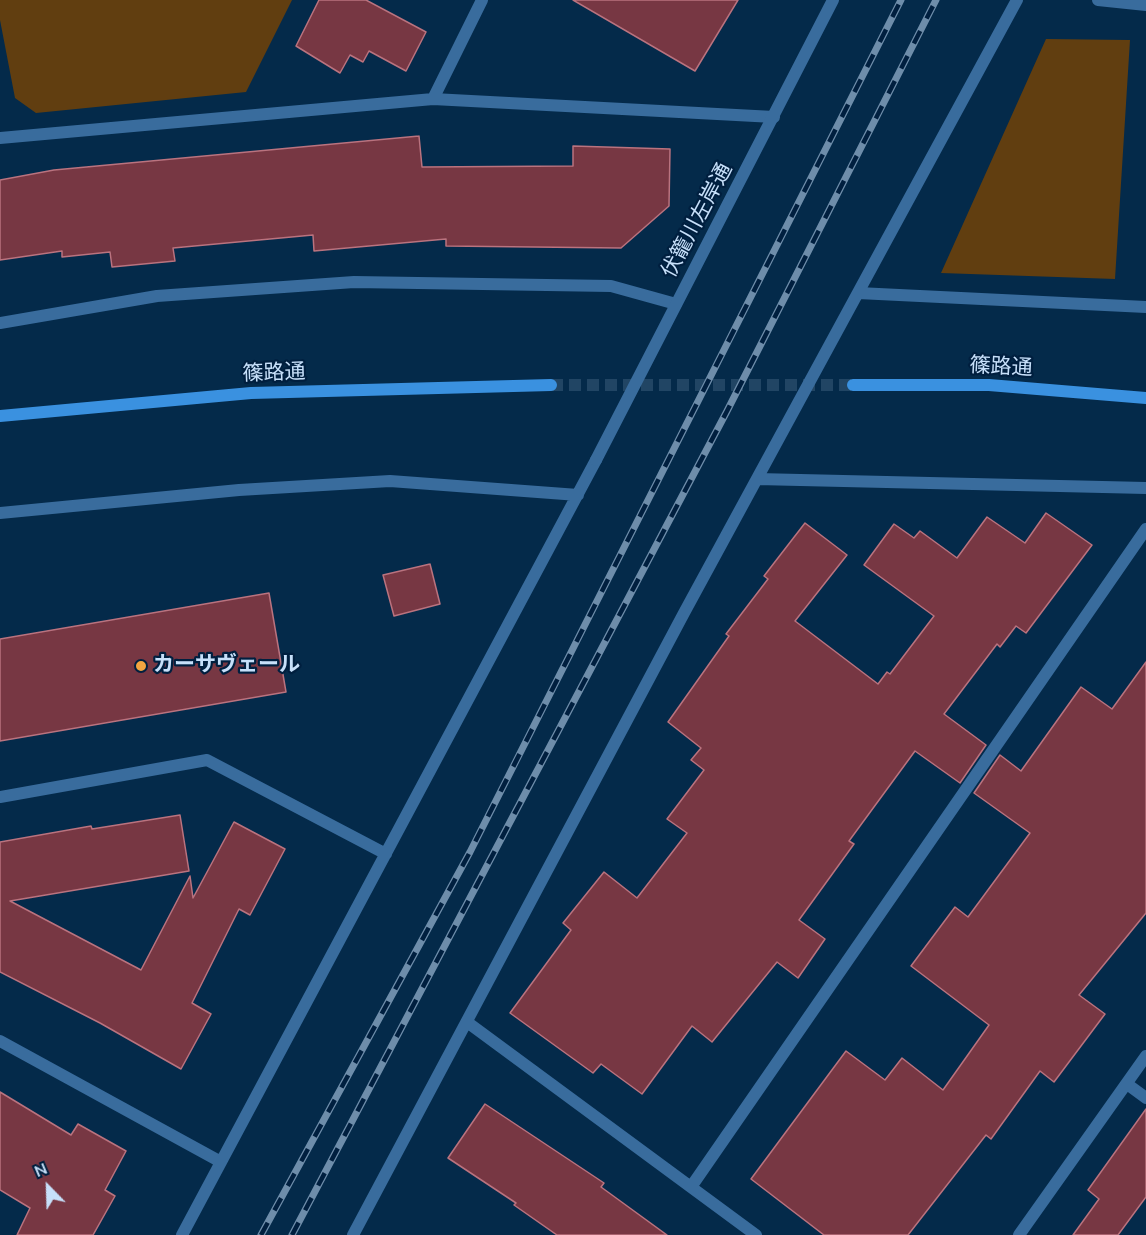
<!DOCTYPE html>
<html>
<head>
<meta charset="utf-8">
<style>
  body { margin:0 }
  #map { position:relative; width:1146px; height:1235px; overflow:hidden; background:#042a4a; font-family:"Nunito Sans",sans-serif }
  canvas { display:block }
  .north { position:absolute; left:18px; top:1157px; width:60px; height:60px; -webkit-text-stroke:4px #001f3f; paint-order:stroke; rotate:337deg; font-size:16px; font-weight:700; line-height:24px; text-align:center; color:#c7e0fa }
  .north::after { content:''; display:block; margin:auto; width:21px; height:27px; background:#c7e0fa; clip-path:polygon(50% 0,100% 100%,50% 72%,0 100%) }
</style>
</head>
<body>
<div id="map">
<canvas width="1146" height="1235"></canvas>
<div class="north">N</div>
</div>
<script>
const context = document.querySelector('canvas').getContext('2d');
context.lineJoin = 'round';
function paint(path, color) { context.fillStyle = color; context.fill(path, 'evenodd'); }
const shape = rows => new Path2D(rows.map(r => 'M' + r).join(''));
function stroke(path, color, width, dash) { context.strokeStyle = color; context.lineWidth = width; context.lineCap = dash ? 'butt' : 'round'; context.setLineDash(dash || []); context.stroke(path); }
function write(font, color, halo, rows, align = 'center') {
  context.font = font + ' "Nunito Sans","Noto Sans JP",sans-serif'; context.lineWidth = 4.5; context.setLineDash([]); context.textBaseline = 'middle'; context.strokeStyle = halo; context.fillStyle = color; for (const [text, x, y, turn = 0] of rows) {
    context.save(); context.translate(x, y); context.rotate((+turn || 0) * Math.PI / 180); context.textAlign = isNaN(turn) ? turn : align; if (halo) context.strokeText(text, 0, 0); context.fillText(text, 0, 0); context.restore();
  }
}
const green = shape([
  [0,0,292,0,246,92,36,113,15,98,0,20],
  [1046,39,1130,40,1115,279,941,273]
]);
const building = shape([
  [319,0,366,0,426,32,406,71,369,51,363,62,350,55,340,73,296,46,319,0],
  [573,0,738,0,695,71,573,0],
  [419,136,422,167,573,166,573,146,670,149,669,206,621,248,446,246,446,239,314,251,313,235,173,248,175,261,112,267,110,252,62,257,62,251,0,260,0,180,54,170,419,136],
  [1046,513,1092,545,1026,633,1016,626,1000,647,997,644,944,714,986,745,960,783,915,751,849,841,854,844,799,920,825,939,798,978,777,962,712,1042,692,1026,642,1094,601,1064,593,1073,510,1013,571,930,563,923,604,872,637,898,687,833,667,819,704,770,691,760,701,748,668,722,729,636,726,634,768,579,764,576,805,523,847,555,795,621,878,684,887,672,890,674,934,616,864,565,894,524,914,538,920,531,957,558,987,517,1025,543,1046,513],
  [430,564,440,604,394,616,383,575,430,564],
  [269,593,286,692,0,741,0,639,269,593],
  [1146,662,1146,913,1079,995,1105,1014,1054,1082,1040,1071,991,1139,986,1135,908,1235,824,1235,751,1179,846,1051,885,1080,902,1058,943,1090,989,1025,911,966,955,907,968,917,1030,833,974,793,1000,755,1021,771,1081,687,1112,709,1146,662],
  [180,815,189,871,10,901,141,970,190,876,193,898,234,822,285,849,250,915,239,909,192,1003,211,1014,181,1069,100,1023,0,972,0,842,91,826,92,829,180,815],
  [0,1092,71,1135,78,1124,126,1151,105,1190,115,1196,93,1235,17,1235,30,1208,0,1190,0,1092],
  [485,1104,604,1183,601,1187,667,1235,557,1235,514,1205,516,1203,448,1158,485,1104],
  [1146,1109,1146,1197,1118,1235,1073,1235,1099,1199,1088,1190,1146,1109]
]);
const secondaryTunnel = shape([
  [551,385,853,385]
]);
const minor = shape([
  [1098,0,1146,5],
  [433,99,482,0],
  [0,138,433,99,774,117],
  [858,293,1146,307],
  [0,323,157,296,354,282,611,286,676,304],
  [757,479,1146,488],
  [0,513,239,490,390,481,578,495],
  [0,797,207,760,386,854],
  [467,1022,756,1235],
  [0,1041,221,1162],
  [1127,1084,1146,1098],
  [691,1187,1146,529],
  [182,1235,596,460],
  [353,1235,684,613,1017,0],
  [1019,1235,1146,1056]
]);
const tertiary = shape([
  [596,460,833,0]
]);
const secondary = shape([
  [853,385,989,385,1146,398],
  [0,416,251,393,551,385]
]);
const rail = shape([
  [261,1235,470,852,901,0],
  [292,1235,726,413,936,0]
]);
const markers = [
  [141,666,6,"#f2a541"]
];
const streetNames = [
  ["伏籠川左岸通",698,221,-62],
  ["篠路通",1001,368,3],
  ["篠路通",274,374,-2]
];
const poiNames = [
  ["カーサヴェール",153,666]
];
paint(green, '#613e10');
paint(building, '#773743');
stroke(building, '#ba737f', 1.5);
stroke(secondaryTunnel, '#214564', 12, [12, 6]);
stroke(minor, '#396c9d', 12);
stroke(tertiary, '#396c9d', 12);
stroke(secondary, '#3a91e0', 12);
stroke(rail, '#6e8daa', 7);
stroke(rail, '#001f3f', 4.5, [14]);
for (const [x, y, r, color] of markers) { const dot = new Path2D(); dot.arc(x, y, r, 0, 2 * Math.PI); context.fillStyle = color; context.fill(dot); stroke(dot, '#001f3f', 2); }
write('21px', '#c7e0fa', '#001f3f', streetNames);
write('bold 21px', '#c7e0fa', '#001f3f', poiNames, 'left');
</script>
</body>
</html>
